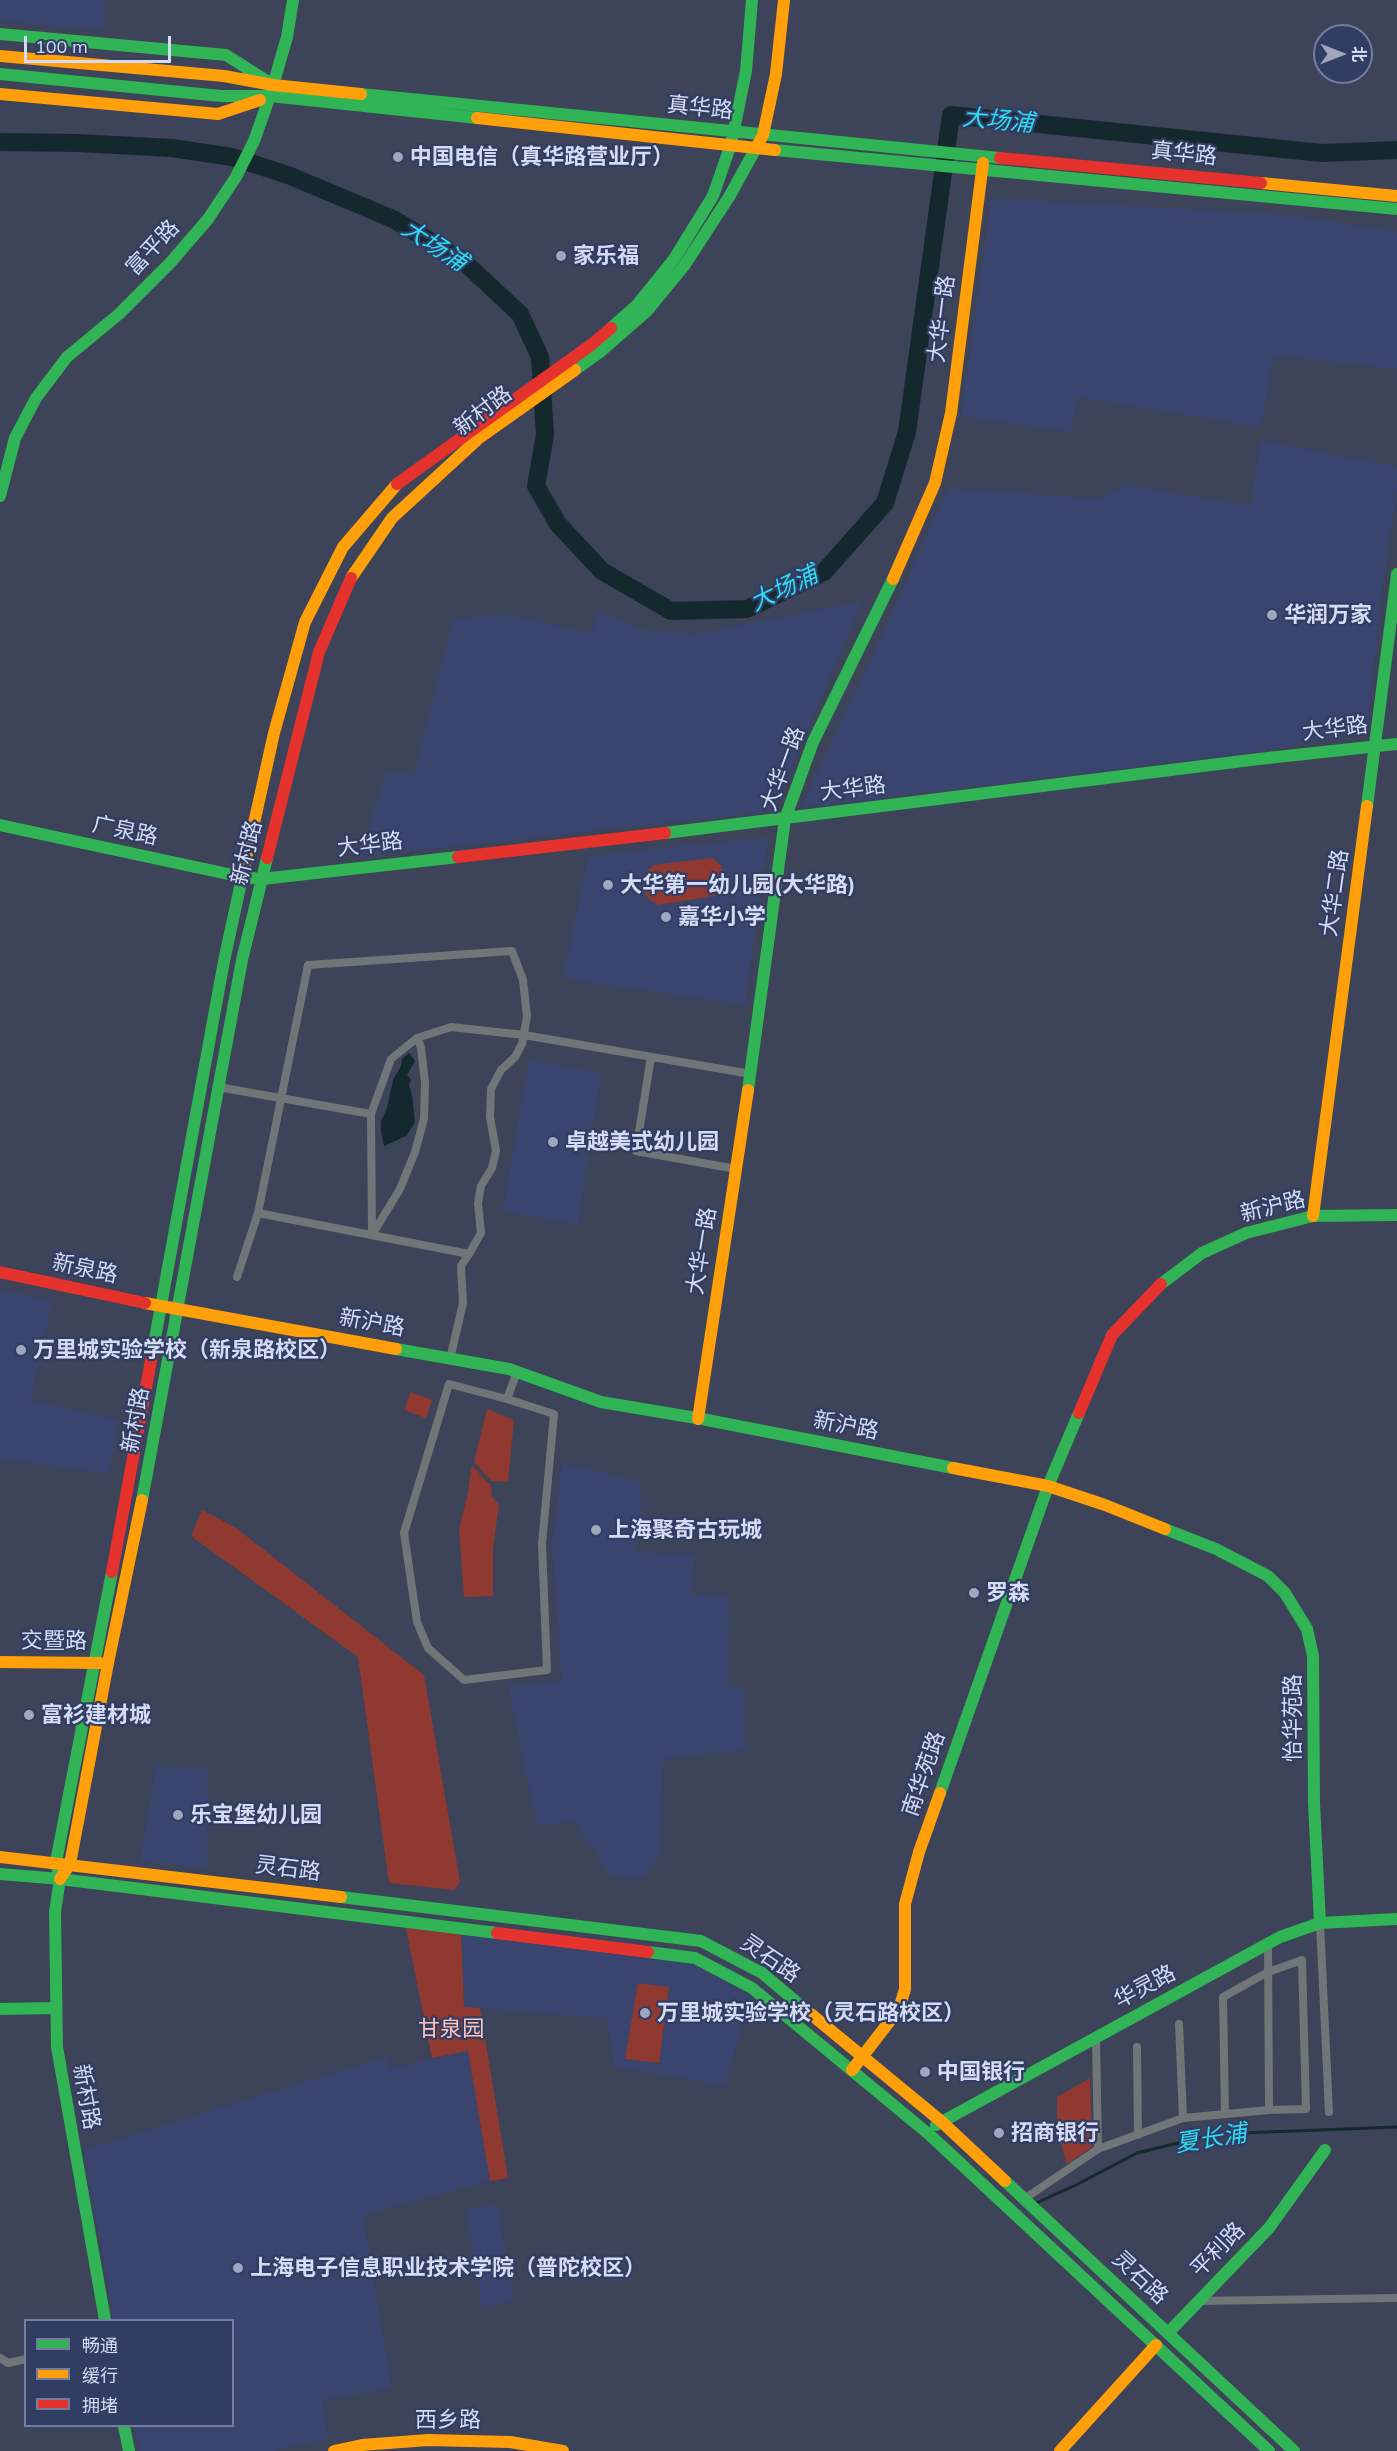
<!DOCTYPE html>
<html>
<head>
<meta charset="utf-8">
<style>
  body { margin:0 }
  #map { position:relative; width:1397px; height:2451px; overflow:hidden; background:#3d4358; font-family:Mulish,"Noto Sans SC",sans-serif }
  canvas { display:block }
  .legend { position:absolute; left:24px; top:2319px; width:210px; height:108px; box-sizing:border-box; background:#323d63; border:2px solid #737d9d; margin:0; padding:8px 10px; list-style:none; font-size:18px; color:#d4dcf4 }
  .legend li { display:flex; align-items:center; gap:12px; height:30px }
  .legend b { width:30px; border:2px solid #737d9d }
  .north { position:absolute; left:1313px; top:24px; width:60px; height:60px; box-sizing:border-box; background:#323d63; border:2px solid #737d9d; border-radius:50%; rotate:90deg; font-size:16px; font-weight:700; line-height:24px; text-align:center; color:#d4dcf4 }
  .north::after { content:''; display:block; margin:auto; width:21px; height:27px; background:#9fa6bd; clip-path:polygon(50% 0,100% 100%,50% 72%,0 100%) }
  .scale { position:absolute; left:24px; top:36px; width:147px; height:27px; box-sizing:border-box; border:3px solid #d4dcf4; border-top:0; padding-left:8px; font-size:18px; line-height:21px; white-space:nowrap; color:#d4dcf4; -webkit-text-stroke:4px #323d63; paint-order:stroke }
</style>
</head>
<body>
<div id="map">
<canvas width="1397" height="2451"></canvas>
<ul class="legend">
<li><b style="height:8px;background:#30b455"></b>畅通</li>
<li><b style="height:8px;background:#ff9f0a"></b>缓行</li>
<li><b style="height:8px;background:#e5322d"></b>拥堵</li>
</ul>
<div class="north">北</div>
<div class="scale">100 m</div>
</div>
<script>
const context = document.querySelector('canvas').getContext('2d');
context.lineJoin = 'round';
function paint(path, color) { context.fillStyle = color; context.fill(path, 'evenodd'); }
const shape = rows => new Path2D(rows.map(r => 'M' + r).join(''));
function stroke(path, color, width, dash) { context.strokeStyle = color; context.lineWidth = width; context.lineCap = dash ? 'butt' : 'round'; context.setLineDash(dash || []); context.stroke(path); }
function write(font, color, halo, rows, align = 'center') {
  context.font = font + ' Mulish,"Noto Sans SC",sans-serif'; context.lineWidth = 4.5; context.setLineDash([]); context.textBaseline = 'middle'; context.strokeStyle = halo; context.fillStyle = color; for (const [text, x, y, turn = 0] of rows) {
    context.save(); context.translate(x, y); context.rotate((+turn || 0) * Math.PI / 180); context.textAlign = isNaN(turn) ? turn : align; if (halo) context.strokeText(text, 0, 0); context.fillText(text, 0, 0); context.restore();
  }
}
const built = shape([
  [0,0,105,0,104,30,0,21],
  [991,198,1291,215,1397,232,1397,369,1274,355,1261,427,1077,397,1071,432,961,416],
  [1261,440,1397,467,1397,490,1382,592,1367,732,1256,752,800,808,871,659,948,488,1097,499,1126,485,1250,506],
  [862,601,774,811,359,857,386,772,414,775,453,620,503,614,592,633,597,611,648,631,696,634],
  [768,837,745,1005,563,978,588,856],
  [529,1060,601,1073,578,1224,503,1212],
  [0,1289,53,1301,30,1400,119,1420,108,1474,0,1458],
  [562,1463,640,1482,642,1505,636,1553,695,1554,691,1594,727,1597,730,1616,727,1686,745,1688,745,1750,663,1759,660,1855,644,1876,625,1879,610,1875,575,1821,537,1826,508,1685,562,1681,552,1544],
  [156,1766,207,1769,207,1869,140,1861],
  [461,1934,693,1964,751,1995,725,2085,615,2067,607,2018,464,2007],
  [468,2050,490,2181,363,2215,392,2388,322,2400,328,2439,273,2451,139,2451,134,2426,232,2426,232,2320,114,2320,83,2150,386,2057,390,2069],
  [497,2205,514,2301,482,2307,466,2210]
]);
const green = shape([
  [712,858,721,865,724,875,721,886,714,896,658,905,648,898,642,890,647,871,654,865],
  [411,1392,432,1400,426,1418,404,1410],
  [487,1409,514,1420,508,1482,491,1481,474,1462],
  [472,1465,491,1486,492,1497,499,1504,493,1548,493,1596,464,1597,459,1529,467,1497],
  [202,1510,236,1528,424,1675,460,1882,454,1890,389,1883,358,1657,191,1536],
  [406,1928,461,1934,464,2007,480,2008,508,2178,490,2181,468,2051,432,2058],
  [638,1983,669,1987,659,2063,625,2059],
  [1090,2078,1092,2147,1067,2164,1057,2131,1057,2097]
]);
const water = shape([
  [409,1053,415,1061,407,1075,411,1079,409,1085,412,1095,415,1122,406,1136,384,1146,381,1132,381,1121,387,1108,393,1080,401,1066,402,1059]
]);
const stream = shape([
  [1036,2203,1076,2185,1137,2153,1215,2134,1397,2127]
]);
const river = shape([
  [0,142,78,143,172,148,232,157,288,175,393,219,462,260,520,314,540,357,545,435,536,486,558,524,602,571,671,611,747,609,824,572,885,503,907,432,951,115,1322,153,1397,150]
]);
const street = shape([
  [651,1057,636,1151,736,1169],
  [218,1087,371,1114],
  [372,1235,371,1114,391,1059,417,1038,451,1027,524,1035,751,1074],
  [372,1235,400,1189,415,1152,424,1119,425,1083,421,1047,417,1038],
  [237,1277,258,1213],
  [450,1359,463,1303,461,1266,469,1254,481,1233,478,1203,481,1186,492,1168,496,1151,490,1117,491,1089,501,1070,515,1057,522,1044,527,1016,523,980,512,951,308,965,258,1213,469,1254],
  [507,1399,554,1414,542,1544,547,1670,464,1680,428,1648,417,1622,404,1533,449,1384,507,1399,517,1372],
  [1320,1923,1329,2112],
  [1179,2024,1183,2118],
  [1096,2037,1098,2149],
  [1137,2047,1138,2135],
  [1225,2114,1223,1997,1268,1972,1302,1960,1306,2109,1269,2110],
  [1024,2199,1098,2149,1183,2118,1269,2110,1268,1943],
  [1198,2301,1397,2298],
  [0,2358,8,2363,26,2359]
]);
const fast = shape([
  [0,34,226,55,267,81],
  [0,74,221,96,270,96,477,118],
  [361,94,1000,158],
  [731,144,746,71,752,0],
  [775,150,1397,209],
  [611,328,637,305,674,259,713,196,731,144],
  [575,370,600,352,647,311,684,266,729,197,756,148],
  [0,496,15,438,36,398,67,357,119,314,171,262,208,219,236,177,254,141,270,96,287,37,293,0],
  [1367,806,1397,574],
  [0,825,242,877,262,879,458,857],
  [665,833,1259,759,1397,744],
  [748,1090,785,819,813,742,893,579],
  [1161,1284,1202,1253,1246,1233,1313,1216,1397,1215],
  [154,1344,224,961,245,864],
  [396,1349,509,1369,601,1402,702,1419,953,1468],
  [142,1500,242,960,267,858],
  [1165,1529,1216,1549,1268,1576,1285,1593,1307,1629,1313,1656,1314,1803,1320,1923],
  [940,1793,1048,1486,1079,1413],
  [0,1874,60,1879,497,1933],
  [341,1897,701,1941,762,1973,812,2015],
  [648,1952,695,1958,752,1988,931,2136,1269,2451],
  [0,2009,55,2008],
  [936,2125,1280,1937,1320,1923,1397,1919],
  [1005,2181,1294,2451],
  [105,2320,57,2047,55,1912,60,1879,56,1862,112,1572],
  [1168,2333,1269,2228,1325,2150],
  [124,2426,129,2451]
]);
const slow = shape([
  [0,56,224,76,273,85,361,94],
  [0,94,218,114,260,100],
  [477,118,775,150],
  [756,148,763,135,776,74,784,0],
  [1261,183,1397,196],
  [351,578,392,518,479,438,575,370],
  [893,579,935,483,951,413,983,163],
  [245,864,274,733,305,622,343,547,397,484],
  [1313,1216,1367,806],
  [145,1303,396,1349],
  [698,1419,748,1090],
  [953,1468,1048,1486,1105,1505,1165,1529],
  [0,1662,100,1663],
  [0,1857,341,1897],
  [60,1879,70,1864,108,1663,142,1500],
  [812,2015,942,2122,1005,2181],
  [852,2070,899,2009,905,1989,905,1904,919,1852,940,1793],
  [334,2451,362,2445,428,2440,510,2442,563,2451],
  [1060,2451,1156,2345]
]);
const jam = shape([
  [1000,158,1261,183],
  [397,484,591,345,611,328],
  [458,857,665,833],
  [267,858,319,652,351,578],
  [0,1272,145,1303],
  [1079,1413,1112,1335,1161,1284],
  [112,1572,154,1344],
  [497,1933,648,1952]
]);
const markers = [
  [398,157,6,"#9fa6bd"],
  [561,256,6,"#9fa6bd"],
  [1272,615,6,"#9fa6bd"],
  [608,885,6,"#9fa6bd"],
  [666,917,6,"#9fa6bd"],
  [553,1142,6,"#9fa6bd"],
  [21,1350,6,"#9fa6bd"],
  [596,1530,6,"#9fa6bd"],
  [974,1593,6,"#9fa6bd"],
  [29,1715,6,"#9fa6bd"],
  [178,1815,6,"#9fa6bd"],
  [645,2013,6,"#9fa6bd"],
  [925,2072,6,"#9fa6bd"],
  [999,2133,6,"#9fa6bd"],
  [238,2268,6,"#9fa6bd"]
];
const streetNames = [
  ["真华路",700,108,6],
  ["真华路",1184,154,6],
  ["富平路",153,248,-47],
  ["大华一路",942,319,-83],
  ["新村路",483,411,-37],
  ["大华路",1335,729,-7],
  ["大华一路",783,769,-70],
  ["大华路",853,789,-7],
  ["广泉路",125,831,12],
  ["大华路",370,845,-7],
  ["新村路",247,853,-76],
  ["大华二路",1335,893,-82],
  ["新沪路",1273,1207,-14],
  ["大华一路",702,1251,-81],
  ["新泉路",85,1269,12],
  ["新沪路",372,1323,10],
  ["新村路",136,1420,-80],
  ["新沪路",846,1426,11],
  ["交暨路",54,1641],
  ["怡华苑路",1293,1718,-90],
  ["南华苑路",924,1774,-71],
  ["灵石路",288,1869,7],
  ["灵石路",770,1959,34],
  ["华灵路",1145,1987,-28],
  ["新村路",86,2097,80],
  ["平利路",1218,2250,-46],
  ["灵石路",1140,2278,43],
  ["西乡路",448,2420]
];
const poiNames = [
  ["中国电信（真华路营业厅）",410,157],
  ["家乐福",573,256],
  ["华润万家",1284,615],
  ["大华第一幼儿园(大华路)",620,885],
  ["嘉华小学",678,917],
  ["卓越美式幼儿园",565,1142],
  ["万里城实验学校（新泉路校区）",33,1350],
  ["上海聚奇古玩城",608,1530],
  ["罗森",986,1593],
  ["富衫建材城",41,1715],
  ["乐宝堡幼儿园",190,1815],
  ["万里城实验学校（灵石路校区）",657,2013],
  ["中国银行",937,2072],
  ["招商银行",1011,2133],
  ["上海电子信息职业技术学院（普陀校区）",250,2268]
];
const parkNames = [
  ["甘泉园",451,2029]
];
const waterNames = [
  ["大场浦",998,121,5],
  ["大场浦",434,246,33],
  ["大场浦",784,589,-26],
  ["夏长浦",1211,2139,-9]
];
paint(built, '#39456e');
paint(green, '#903930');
paint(water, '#14292d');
stroke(stream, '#14292d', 3);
stroke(river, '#14292d', 18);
stroke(street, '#707677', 8);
stroke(fast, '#30b455', 12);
stroke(slow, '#ff9f0a', 12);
stroke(jam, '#e5322d', 12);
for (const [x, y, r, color] of markers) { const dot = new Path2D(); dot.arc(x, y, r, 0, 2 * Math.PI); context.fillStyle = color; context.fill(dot); stroke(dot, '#323d63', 2); }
write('22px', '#d4dcf4', '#323d63', streetNames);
write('bold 22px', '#d4dcf4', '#323d63', poiNames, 'left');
write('22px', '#fdc4b9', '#323d63', parkNames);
write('italic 24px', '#2cddf6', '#323d63', waterNames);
</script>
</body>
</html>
